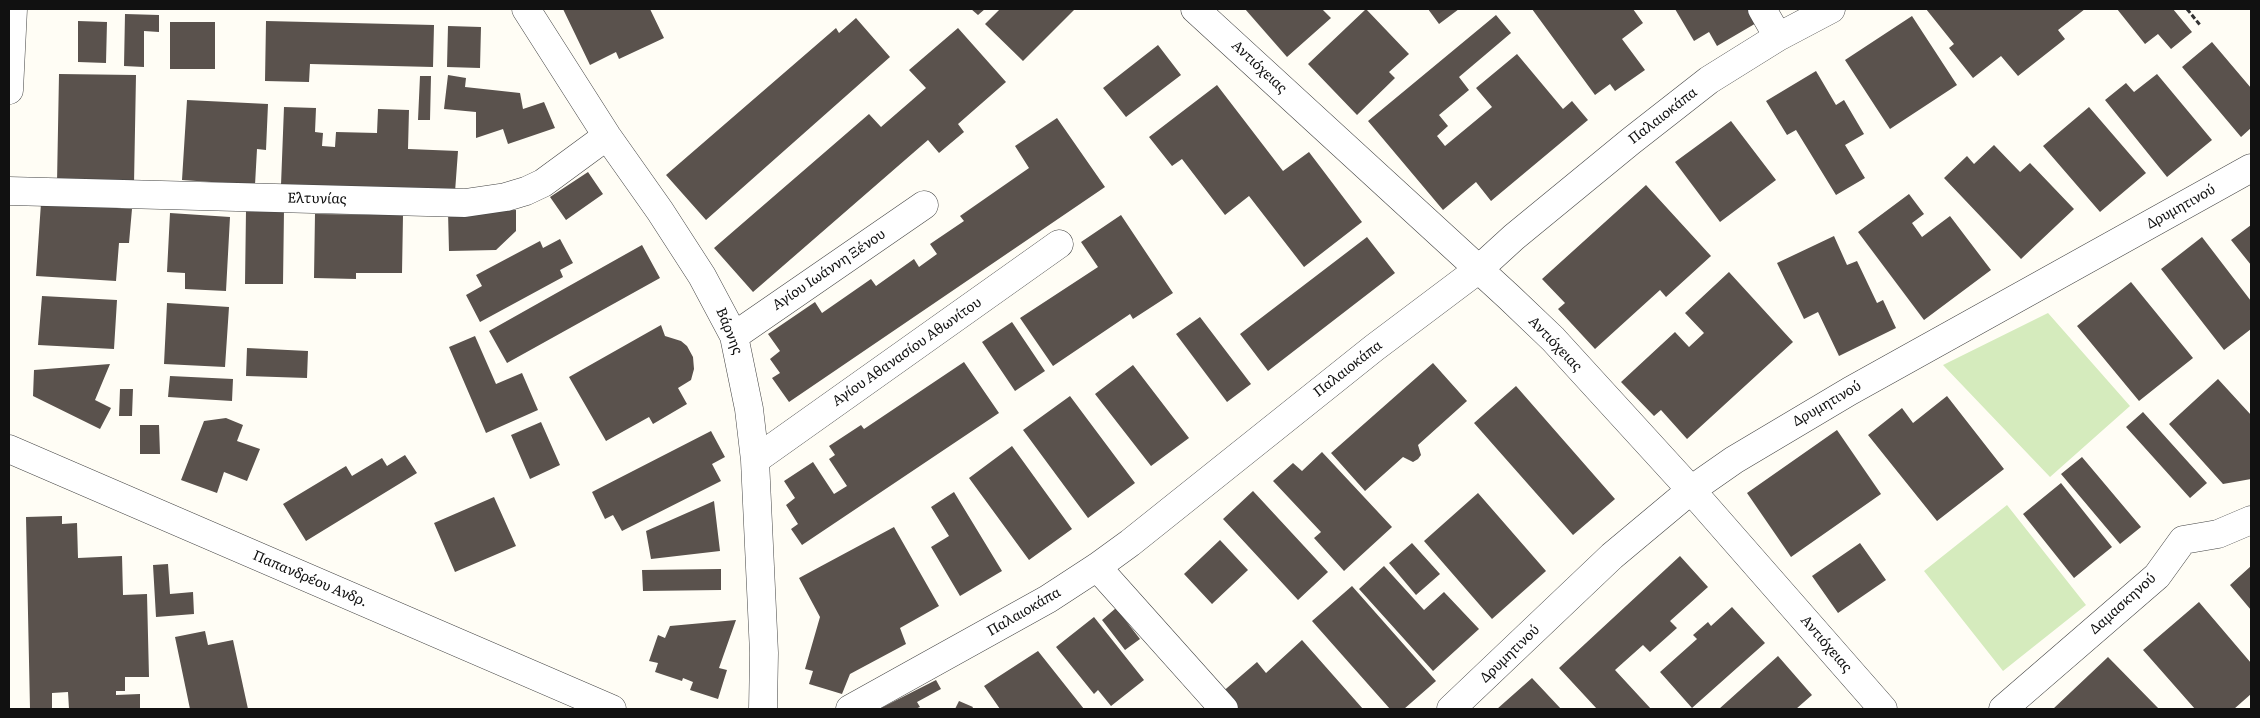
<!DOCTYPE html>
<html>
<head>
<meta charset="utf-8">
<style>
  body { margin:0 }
  #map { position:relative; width:2260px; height:718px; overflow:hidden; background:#fffdf5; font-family:Literata,serif }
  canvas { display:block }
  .frame { position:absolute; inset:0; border:10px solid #111; pointer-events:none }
</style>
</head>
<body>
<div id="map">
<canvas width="2260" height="718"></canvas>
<div class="frame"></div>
</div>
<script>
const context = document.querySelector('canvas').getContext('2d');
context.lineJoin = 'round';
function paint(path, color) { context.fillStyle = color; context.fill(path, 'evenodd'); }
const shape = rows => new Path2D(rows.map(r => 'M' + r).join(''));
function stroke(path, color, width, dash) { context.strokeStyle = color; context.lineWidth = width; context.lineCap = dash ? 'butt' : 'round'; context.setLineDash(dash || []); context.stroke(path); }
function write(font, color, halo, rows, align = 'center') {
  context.font = font + ' Literata,serif'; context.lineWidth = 5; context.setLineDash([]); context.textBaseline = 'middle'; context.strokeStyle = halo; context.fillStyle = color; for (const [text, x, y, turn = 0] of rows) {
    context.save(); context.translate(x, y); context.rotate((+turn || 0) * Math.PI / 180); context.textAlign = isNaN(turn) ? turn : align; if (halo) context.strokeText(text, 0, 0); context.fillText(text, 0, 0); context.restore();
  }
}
const green = shape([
  [2048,313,2130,406,2050,477,1943,365],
  [2007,505,2086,605,2003,671,1924,571]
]);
const building = shape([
  [563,9,650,9,664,38,619,59,616,52,590,65],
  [971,9,985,9,978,15],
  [1000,9,1075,9,1023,61,985,24],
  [1245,9,1322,9,1331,18,1287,57],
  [1366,9,1409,54,1389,72,1395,78,1357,115,1308,64],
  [1428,9,1459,9,1439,24],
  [1532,9,1633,9,1643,23,1622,39,1645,70,1615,91,1610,84,1595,95],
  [1675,9,1751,9,1758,22,1717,46,1709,32,1694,41],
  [1926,9,2085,9,2058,30,2065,39,2018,76,2001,56,1973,78,1949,48,1954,44],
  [2117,9,2173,9,2192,32,2171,49,2158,34,2145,44],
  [125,14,159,15,159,32,144,31,144,67,124,66],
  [1496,15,1511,33,1459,77,1469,90,1439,115,1448,126,1437,136,1445,146,1492,107,1476,88,1517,54,1563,109,1572,101,1588,120,1491,201,1476,182,1443,210,1368,121],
  [1912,16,1957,85,1890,129,1845,60],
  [856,18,890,57,706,220,666,175,836,28,839,33],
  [78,21,107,22,106,63,78,62],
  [266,21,434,25,433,67,310,64,309,82,265,81],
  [170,22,215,22,215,69,170,69],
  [448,26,481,27,480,68,447,67],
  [958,28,1006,82,958,124,964,132,939,153,928,140,753,292,714,248,869,114,881,127,926,88,909,70],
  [2212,42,2251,88,2251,128,2241,137,2182,67],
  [1158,45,1181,75,1126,117,1103,88],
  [1816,71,1836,105,1844,100,1864,134,1845,145,1865,178,1836,195,1796,130,1787,135,1766,101],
  [59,74,136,75,134,184,57,183],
  [2157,74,2212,140,2167,177,2105,100,2126,83,2134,92],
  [448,75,466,78,465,87,520,93,523,109,544,102,555,128,508,144,503,129,476,138,476,112,444,109],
  [420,76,431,76,430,120,418,120],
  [1217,85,1283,171,1309,152,1362,222,1304,267,1249,196,1225,215,1182,159,1172,166,1149,137],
  [187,100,268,104,266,150,257,149,255,185,182,180],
  [284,107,316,108,315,132,323,133,322,146,335,147,336,132,377,133,378,109,409,110,408,149,458,151,455,192,281,185],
  [2089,107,2146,173,2100,212,2043,146],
  [1057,118,1105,187,789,402,772,378,780,373,770,359,780,351,768,334,815,302,822,313,871,279,876,286,914,259,919,267,937,254,930,244,964,221,960,216,1029,168,1015,146],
  [1731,121,1776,180,1720,222,1675,162],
  [1994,145,2020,172,2030,163,2074,209,2021,259,1944,178,1967,156,1974,164],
  [588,172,603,194,566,220,550,197],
  [1646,185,1711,256,1666,297,1660,290,1595,349,1558,309,1565,303,1542,279],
  [1909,194,1924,214,1912,223,1922,237,1950,216,1991,270,1924,320,1858,232],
  [41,203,132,209,129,243,119,243,116,281,36,276],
  [246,210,284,210,283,284,245,284],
  [516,210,516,231,496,250,449,251,448,212],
  [170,213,230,217,226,291,185,289,185,273,167,272],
  [315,214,403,215,402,273,356,273,356,279,314,278],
  [1121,215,1173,293,1133,319,1130,314,1053,366,1020,318,1098,267,1081,242],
  [2251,225,2251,265,2231,240],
  [1834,236,1847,265,1857,261,1877,303,1883,300,1896,328,1839,356,1818,312,1804,319,1777,263],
  [1367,237,1395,273,1268,371,1240,334],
  [2202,237,2251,301,2251,329,2224,350,2161,269],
  [560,239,573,263,560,270,563,277,480,322,466,295,482,286,476,275,540,241,543,248],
  [642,245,660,278,507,363,489,331],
  [1729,272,1793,342,1687,439,1661,410,1654,416,1621,382,1675,332,1689,347,1704,333,1685,313],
  [2131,282,2193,358,2139,401,2077,326],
  [42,296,117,300,114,349,38,345],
  [167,303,229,307,225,367,164,364],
  [1200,317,1251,384,1227,402,1176,334],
  [1012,322,1045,371,1015,391,982,342],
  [661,325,665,336,681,341,687,346,693,357,694,369,691,380,678,388,687,404,653,424,649,417,606,441,569,377],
  [475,336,496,384,522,373,538,410,486,433,449,347],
  [247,348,308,351,307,378,246,376],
  [964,362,999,413,802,545,791,529,798,524,786,505,795,498,784,481,813,462,834,494,847,486,829,459,835,455,829,446,861,425,864,429],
  [1433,363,1467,401,1418,445,1421,455,1418,459,1413,462,1403,457,1365,491,1331,453],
  [110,364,95,400,111,408,100,429,33,396,34,370],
  [1133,365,1189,438,1151,466,1095,394],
  [170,376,233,379,232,401,168,397],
  [2218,379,2251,415,2251,479,2223,484,2169,424],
  [1516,386,1615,499,1573,535,1474,423],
  [120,389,133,389,132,416,119,416],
  [1070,396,1135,483,1088,518,1023,430],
  [1947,396,2004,469,1937,521,1868,435,1902,408,1913,423],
  [2143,412,2207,483,2190,498,2126,427],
  [226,418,243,425,237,441,260,449,247,481,224,472,217,493,181,480,204,421],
  [541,422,560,465,530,479,511,435],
  [140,425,159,425,160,454,140,454],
  [1837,430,1881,494,1791,557,1747,493],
  [711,431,725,457,712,464,721,481,622,531,613,515,605,519,592,492],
  [1012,446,1072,529,1029,560,969,478],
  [1322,452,1392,527,1344,571,1314,538,1321,532,1273,481,1293,463,1302,471],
  [405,455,417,473,306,541,283,504,346,466,352,476,382,458,387,466],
  [2082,457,2141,527,2120,544,2061,474],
  [2061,483,2112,547,2074,578,2023,514],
  [1253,491,1328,572,1298,600,1223,519],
  [954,492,1002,571,960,596,931,547,949,536,931,507],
  [1478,493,1546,571,1492,619,1424,541],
  [494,497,516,546,455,572,434,523],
  [714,501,720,551,651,559,646,531],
  [62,516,62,524,77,523,78,558,122,556,123,595,147,594,149,677,125,677,125,691,116,691,116,695,140,694,140,709,69,709,68,692,52,693,52,709,30,709,26,517],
  [894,527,939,606,900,628,906,644,850,674,842,694,809,684,813,671,805,669,820,617,799,578],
  [1220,540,1248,570,1212,604,1184,574],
  [1412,543,1440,574,1416,595,1389,563],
  [1860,543,1886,580,1838,613,1812,576],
  [1680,556,1708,587,1670,621,1677,628,1650,652,1643,645,1615,670,1651,709,1597,709,1559,668],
  [168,564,170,594,193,592,194,614,156,617,153,565],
  [1384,566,1424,610,1444,592,1479,629,1433,671,1359,589],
  [2251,566,2251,610,2230,585],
  [721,569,721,590,643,591,642,570],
  [1352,586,1436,681,1404,709,1390,709,1312,621],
  [2199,602,2251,663,2251,694,2234,709,2195,709,2143,650],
  [1732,607,1765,643,1692,708,1660,672,1697,639,1693,635,1708,622,1711,626],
  [1116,608,1140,639,1125,650,1102,620],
  [1094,617,1144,680,1111,706,1098,690,1094,694,1056,647],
  [736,620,719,668,727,670,718,699,690,690,693,682,683,678,682,681,655,672,658,663,649,661,658,635,665,638,670,626],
  [205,631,208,645,233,640,248,709,190,709,175,637],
  [1302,640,1363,709,1233,709,1220,694,1257,662,1266,673],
  [1038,651,1084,709,1000,709,984,686],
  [1778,656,1812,695,1796,709,1719,709],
  [2108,657,2159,709,2053,709],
  [1532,678,1561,709,1497,709],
  [936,680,941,689,917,702,920,707,915,709,879,709],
  [959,701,973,707,972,709,955,709]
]);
const path = shape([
  [2187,9,2200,25]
]);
const minor = shape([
  [526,9,607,136,660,211,702,276,734,336,749,409,755,460,764,653,763,709],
  [1195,9,1509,297,1553,339,1691,490,1883,709],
  [1762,9,1778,37],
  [9,191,465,203,506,197,526,191,543,183,607,136],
  [734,336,924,205],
  [755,460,1059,244],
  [1097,567,1224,709],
  [850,709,1048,599,1097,567,1130,543,1374,348,1479,269,1514,237,1631,141,1709,80,1778,37,1831,9],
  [1451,709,1612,556,1691,490,1734,460,1850,391,2251,168],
  [2003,709,2157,576,2183,540,2218,534,2251,520]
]);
const tertiary = shape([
  [9,90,13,9],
  [9,449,612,709]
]);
const streetNames = [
  ["Αντιόχειας",1259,67,43],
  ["Παλαιοκάπα",1663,116,-38],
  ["Ελτυνίας",317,199,1],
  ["Δρυμητινού",2181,207,-29],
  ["Αγίου Ιωάννη Ξένου",829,270,-34],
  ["Βάρνης",729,331,68],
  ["Αντιόχειας",1555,344,46],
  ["Αγίου Αθανασίου Αθωνίτου",907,352,-35],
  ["Παλαιοκάπα",1348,369,-38],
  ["Δρυμητινού",1827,404,-30],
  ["Παπανδρέου Ανδρ.",310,579,23],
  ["Δαμασκηνού",2123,604,-42],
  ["Παλαιοκάπα",1024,612,-30],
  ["Αντιόχειας",1826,644,49],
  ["Δρυμητινού",1510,654,-44]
];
paint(green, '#d5ebbd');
paint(building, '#5a524d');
stroke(minor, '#444', 29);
stroke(tertiary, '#444', 29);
stroke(path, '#333', 3, [5, 2.5]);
stroke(minor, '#fff', 28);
stroke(tertiary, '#fff', 28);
write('14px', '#111', '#fff', streetNames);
</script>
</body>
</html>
